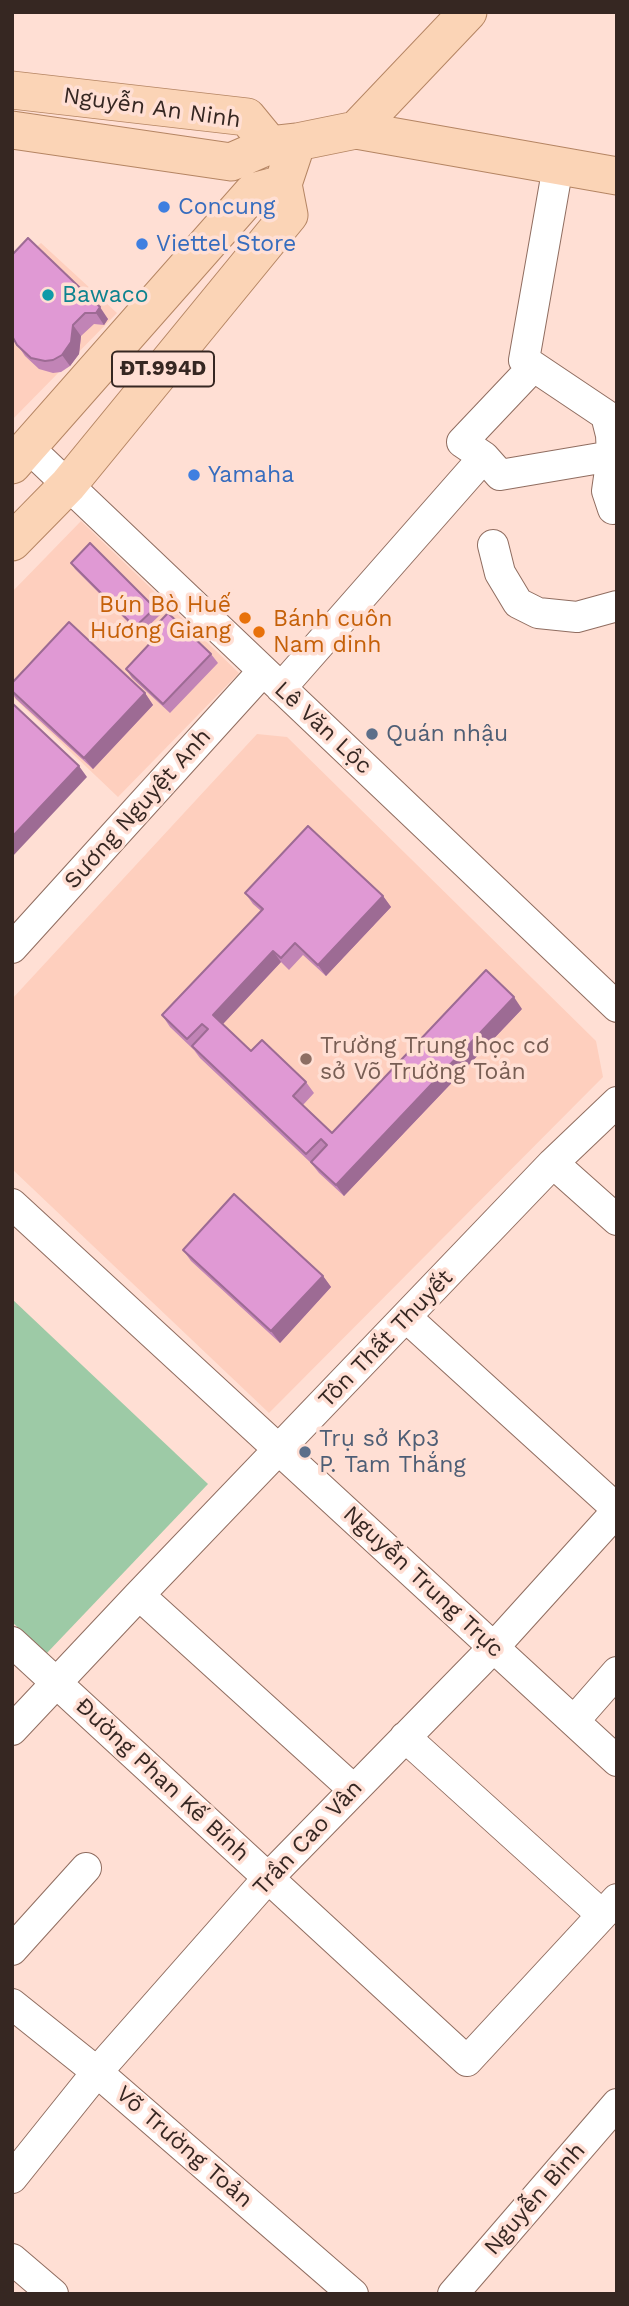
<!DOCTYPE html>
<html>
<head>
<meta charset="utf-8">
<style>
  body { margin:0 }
  #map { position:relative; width:629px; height:2306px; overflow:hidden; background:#ffdfd4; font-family:"Work Sans",sans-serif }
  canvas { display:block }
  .frame { position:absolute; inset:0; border:14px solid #362722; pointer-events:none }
</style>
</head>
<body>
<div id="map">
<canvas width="629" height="2306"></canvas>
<div class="frame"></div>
</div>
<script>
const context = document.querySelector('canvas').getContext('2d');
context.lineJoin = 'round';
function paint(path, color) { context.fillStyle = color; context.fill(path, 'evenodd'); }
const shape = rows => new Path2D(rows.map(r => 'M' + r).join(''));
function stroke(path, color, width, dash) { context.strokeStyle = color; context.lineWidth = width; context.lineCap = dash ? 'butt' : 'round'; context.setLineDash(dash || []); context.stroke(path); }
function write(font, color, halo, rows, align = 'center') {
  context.font = font + ' "Work Sans",sans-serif'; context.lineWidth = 7; context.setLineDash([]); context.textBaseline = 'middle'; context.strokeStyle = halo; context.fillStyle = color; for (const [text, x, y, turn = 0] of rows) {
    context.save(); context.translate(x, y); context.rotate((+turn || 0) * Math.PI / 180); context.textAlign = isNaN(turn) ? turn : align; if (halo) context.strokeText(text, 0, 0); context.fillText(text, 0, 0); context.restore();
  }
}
const built = shape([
  [41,243,117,313,12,420,12,268],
  [81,521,239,673,118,797,12,696,12,592],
  [257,734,287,737,596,1041,603,1077,269,1413,12,1169,12,999]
]);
const green = shape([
  [12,1299,208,1484,46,1654,12,1622]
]);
const minor = shape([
  [558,166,524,360,606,415,611,435,612,456,607,491,613,509],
  [533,367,462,442,484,457,500,475,612,456],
  [29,448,617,1007],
  [493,545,500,573,518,603,538,613,577,617,617,606],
  [281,688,484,457],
  [12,948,263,671],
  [553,1163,617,1220],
  [12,1204,617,1761],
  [407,1318,617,1509],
  [139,1595,353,1789],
  [12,1642,467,2061,617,1899],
  [574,1721,617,1672],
  [12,1730,139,1595,553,1163,617,1102],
  [405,1737,602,1915],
  [12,1950,86,1868],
  [12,2004,97,2072,353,2294],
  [12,2178,97,2072,268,1878,494,1647,617,1511],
  [12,2259,53,2294],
  [453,2294,617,2104]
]);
const major = shape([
  [12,90,247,117,270,145],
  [12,130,231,162,270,145,297,142,356,130,617,176],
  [356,130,468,12],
  [12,465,253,192,283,184],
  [12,542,68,485,289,215,283,184,297,142]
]);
const wall = shape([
  [12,255,108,319,104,325,94,324,81,336,79,354,70,366,61,372,53,373,39,369,25,356,13,338],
  [71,563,155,608,160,615,140,634,75,569],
  [148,634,211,654,218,663,170,713,132,678,126,669,153,640],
  [12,683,145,693,153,705,93,769,16,699,12,693],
  [245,893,383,896,391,907,326,976,303,955,289,970,281,962,223,1024,251,1051,306,1082,314,1093,303,1105,332,1133,522,1009,344,1196,319,1173,311,1163,200,1058,194,1050,170,1027,162,1015,261,911,253,904],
  [183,1250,323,1276,331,1287,280,1343,191,1261]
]);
const shadedWall = shape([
  [100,307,108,319,104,325,96,313],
  [73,325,81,336,79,354,70,366,62,355],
  [145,693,153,705,93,769,84,758],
  [79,766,87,777,12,857,12,837],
  [383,896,391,907,326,976,318,965],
  [273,951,281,962,221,1026,213,1015],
  [514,997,522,1009,344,1196,336,1185],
  [323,1276,331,1287,280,1343,271,1331]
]);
const building = shape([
  [28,238,100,307,96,313,85,313,73,325,71,342,62,355,53,360,45,361,31,358,17,345,12,336,12,255,28,238],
  [90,543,155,608,135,627,71,563,90,543],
  [168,613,211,654,163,704,126,669,154,639,148,634,168,613],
  [69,622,145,693,84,758,12,691,12,683,69,622],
  [12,703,79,766,12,837,12,703],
  [308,826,383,896,318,965,295,943,281,958,273,951,213,1015,251,1051,262,1040,306,1082,293,1096,332,1133,486,970,514,997,336,1185,311,1162,327,1145,321,1139,306,1154,192,1046,208,1029,202,1024,187,1039,162,1015,263,909,245,893,308,826],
  [234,1194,323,1276,271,1331,183,1250,234,1194]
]);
const markers = [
  [164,207,7,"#3f7fe0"],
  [142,244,7,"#3f7fe0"],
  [48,295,7,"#0f9aa8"],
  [194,475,7,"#3f7fe0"],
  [245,618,7,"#e8710a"],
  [259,632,7,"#e8710a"],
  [372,734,7,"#5c6f8a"],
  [306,1059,7,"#8d6e63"],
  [305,1452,7,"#5c6f8a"]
];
const shields = [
  [163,369,102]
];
const shieldNames = [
  ["ĐT.994D",163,369]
];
const streetNames = [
  ["Nguyễn An Ninh",152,108,8],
  ["Lê Văn Lộc",323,728,43],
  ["Sương Nguyệt Anh",138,809,-48],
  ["Tôn Thất Thuyết",386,1339,-46],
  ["Nguyễn Trung Trực",423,1582,43],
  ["Đường Phan Kế Bính",162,1780,43],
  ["Trần Cao Vân",308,1838,-47],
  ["Võ Trường Toản",184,2147,41],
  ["Nguyễn Bình",535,2199,-49]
];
const shopNames = [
  ["Concung",178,207],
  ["Viettel Store",156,244],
  ["Yamaha",208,475]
];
const cultureNames = [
  ["Bawaco",62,295]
];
const foodNames = [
  ["Bún Bò Huế",231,605],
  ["Hương Giang",231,631],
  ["Bánh cuôn",273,619,"left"],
  ["Nam dinh",273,645,"left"]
];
const serviceNames = [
  ["Quán nhậu",386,734],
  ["Trụ sở Kp3",319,1439],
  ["P. Tam Thắng",319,1465]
];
const educationNames = [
  ["Trường Trung học cơ",320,1046],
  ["sở Võ Trường Toản",320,1072]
];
paint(built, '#fecfbe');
paint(green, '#9dcaa6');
stroke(minor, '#906d60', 32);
stroke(major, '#b58563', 39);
stroke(minor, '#fff', 30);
stroke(major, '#fbd4b6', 37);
paint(wall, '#c184b6');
paint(shadedWall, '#9d6b94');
paint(building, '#e099d4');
stroke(building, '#9d6b94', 2);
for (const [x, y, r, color] of markers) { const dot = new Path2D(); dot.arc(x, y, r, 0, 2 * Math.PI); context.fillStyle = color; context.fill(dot); stroke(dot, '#ffdfd4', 2.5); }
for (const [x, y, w] of shields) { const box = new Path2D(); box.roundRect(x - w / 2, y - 17.5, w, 35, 5); context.fillStyle = '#ffdfd4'; context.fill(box); stroke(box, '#362722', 2); }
write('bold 21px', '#362722', null, shieldNames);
write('23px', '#362722', '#ffdfd4', streetNames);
write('23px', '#366cbe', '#ffdfd4', shopNames, 'left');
write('23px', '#0d838f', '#ffdfd4', cultureNames, 'left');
write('23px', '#c56008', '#ffdfd4', foodNames, 'right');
write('23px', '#4e5e75', '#ffdfd4', serviceNames, 'left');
write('23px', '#785e54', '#ffdfd4', educationNames, 'left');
</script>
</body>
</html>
